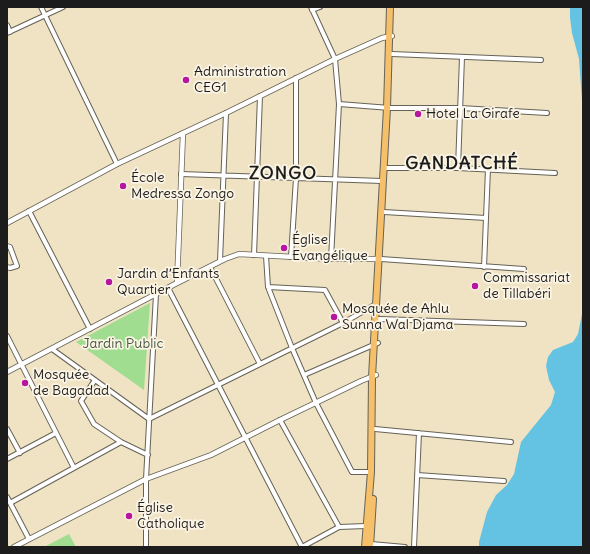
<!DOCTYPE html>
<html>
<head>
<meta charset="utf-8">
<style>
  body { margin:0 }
  #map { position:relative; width:590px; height:554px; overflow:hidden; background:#efe3c4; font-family:Delius,sans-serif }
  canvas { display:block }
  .frame { position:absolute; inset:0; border:8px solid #1c1c1c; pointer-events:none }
</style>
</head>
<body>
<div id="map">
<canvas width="590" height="554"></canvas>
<div class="frame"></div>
</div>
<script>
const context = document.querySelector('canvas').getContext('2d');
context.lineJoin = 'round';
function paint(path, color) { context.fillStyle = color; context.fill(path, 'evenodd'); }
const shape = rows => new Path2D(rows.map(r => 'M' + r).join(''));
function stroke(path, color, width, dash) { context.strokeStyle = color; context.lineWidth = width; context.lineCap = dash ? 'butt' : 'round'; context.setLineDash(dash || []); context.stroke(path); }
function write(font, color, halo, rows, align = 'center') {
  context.font = font + ' Delius,sans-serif'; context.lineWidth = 3.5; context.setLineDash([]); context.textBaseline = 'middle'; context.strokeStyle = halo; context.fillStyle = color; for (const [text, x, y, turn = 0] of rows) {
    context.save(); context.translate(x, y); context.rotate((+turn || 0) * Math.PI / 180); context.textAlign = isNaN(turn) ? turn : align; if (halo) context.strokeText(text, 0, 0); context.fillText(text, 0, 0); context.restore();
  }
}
const green = shape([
  [150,303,144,390,76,342],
  [69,534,76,547,44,547]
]);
const water = shape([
  [570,7,583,7,583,113,579,59,572,33,570,18],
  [583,309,583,547,479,547,479,542,487,512,496,495,507,485,514,474,521,442,551,405,555,392,549,380,546,366,548,357,553,350,573,342,578,334]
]);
const minor = shape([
  [41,7,117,164],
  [311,7,335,59,339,104,331,259],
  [312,10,320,7],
  [7,25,10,32],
  [7,33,63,7],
  [392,54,541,60],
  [339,104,390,108,460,108,547,113],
  [383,168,458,168,555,173],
  [458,168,462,57],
  [181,174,382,181],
  [29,211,90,329],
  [384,212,486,218],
  [7,246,10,247,17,266,10,268,7,267],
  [254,255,260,96],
  [266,256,268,287,292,348,316,403,352,472,371,472],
  [291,257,296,178,296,78],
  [381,259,524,269],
  [220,261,226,113],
  [210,267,260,364],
  [484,267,488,169],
  [268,287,325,290,343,323],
  [168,288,302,547],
  [379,319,524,324],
  [7,336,74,468],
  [52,349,149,419,343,323,376,304],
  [304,375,378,343],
  [95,380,81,401,94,424,121,442,148,455],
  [280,420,339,527],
  [7,429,20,453],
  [375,429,511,442],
  [7,459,56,433],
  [417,475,504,481],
  [7,497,29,539],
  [10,503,121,442],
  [371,544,405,547],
  [146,547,146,479,156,294],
  [302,547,339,527,366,526],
  [414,547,419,433]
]);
const tertiary = shape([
  [7,223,117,164,226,113,335,59,382,38,392,36],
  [177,283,183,133],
  [7,372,177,283,225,259,239,254,331,259,381,259],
  [14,547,146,479,211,455,280,420,361,381,376,375]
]);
const primary = shape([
  [365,547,371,472,372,377,387,108,390,7],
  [370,547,373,499]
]);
const markers = [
  [186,80,4,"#b5179e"],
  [418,114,4,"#b5179e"],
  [123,186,4,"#b5179e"],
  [284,248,4,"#b5179e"],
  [109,282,4,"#b5179e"],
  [475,286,4,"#b5179e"],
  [334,317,4,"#b5179e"],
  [25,383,4,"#b5179e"],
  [129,516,4,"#b5179e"]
];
const poiNames = [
  ["Administration",194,72],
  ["CEG1",194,88],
  ["Hotel La Girafe",426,114],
  ["École",131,178],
  ["Medressa Zongo",131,194],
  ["Église",292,240],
  ["Evangélique",292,256],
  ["Jardin d’Enfants",117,274],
  ["Quartier",117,290],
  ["Commissariat",483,278],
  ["de Tillabéri",483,294],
  ["Mosquée de Ahlu",342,309],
  ["Sunna Wal Djama",342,325],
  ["Mosquée",33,375],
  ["de Bagadad",33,391],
  ["Église",137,508],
  ["Catholique",137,524]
];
const parkNames = [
  ["Jardin Public",123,344]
];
const districtNames = [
  ["GANDATCHÉ",462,164],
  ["ZONGO",283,174]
];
paint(green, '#a0dd91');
paint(water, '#64c2e2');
stroke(minor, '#666257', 6);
stroke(tertiary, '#666257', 6);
stroke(primary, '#666257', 8);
stroke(minor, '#fff', 4);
stroke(tertiary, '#fff', 4.5);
stroke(primary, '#f6c06b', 6);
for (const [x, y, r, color] of markers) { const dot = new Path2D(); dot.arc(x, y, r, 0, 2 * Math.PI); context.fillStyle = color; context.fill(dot); stroke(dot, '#fcf5e5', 1.5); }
write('14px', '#1c1c1c', '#fcf5e5', poiNames, 'left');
write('14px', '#44563f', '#fcf5e5', parkNames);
context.letterSpacing = '1px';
write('bold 18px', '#1c1c1c', '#fcf5e5', districtNames);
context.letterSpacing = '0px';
</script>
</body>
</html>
